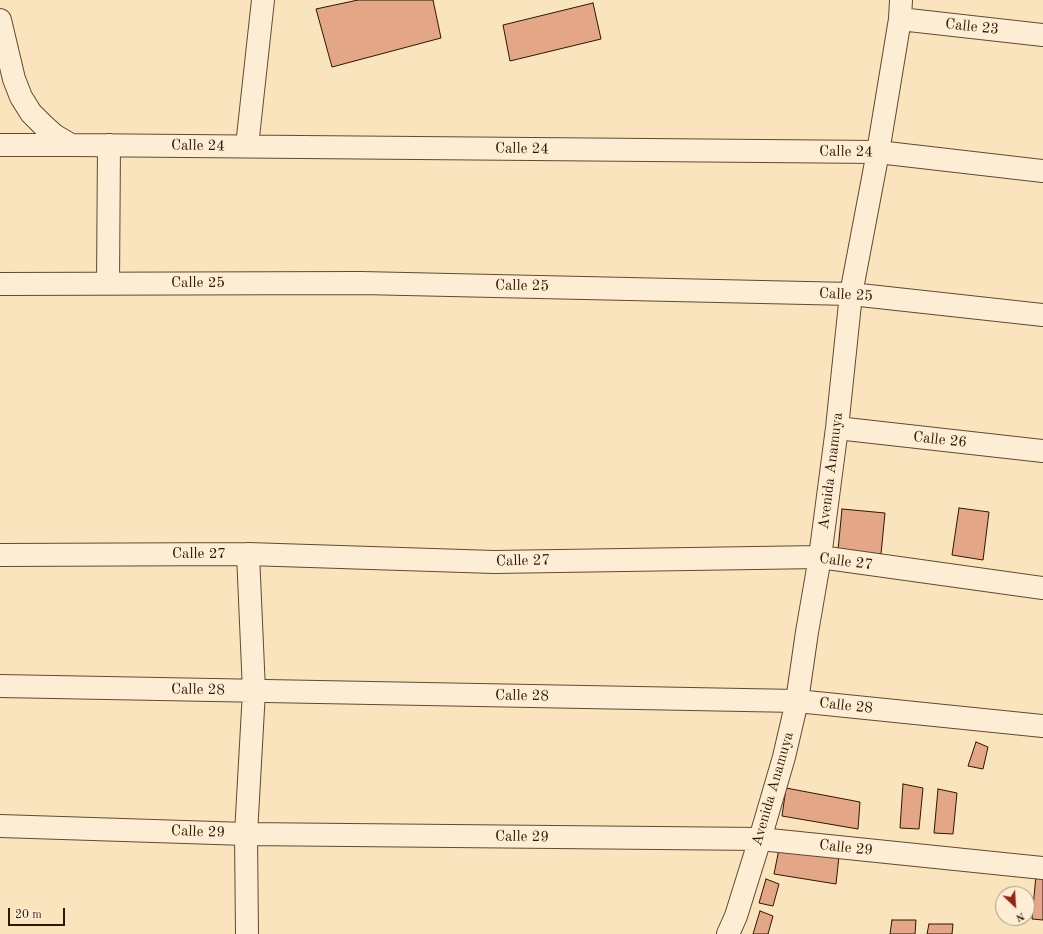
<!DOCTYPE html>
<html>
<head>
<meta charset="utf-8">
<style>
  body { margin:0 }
  #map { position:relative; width:1043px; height:934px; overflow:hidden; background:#fae4bd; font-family:"Old Standard TT",serif }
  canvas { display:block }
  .north { position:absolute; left:995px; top:886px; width:40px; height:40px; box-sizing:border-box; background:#fcedd4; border:1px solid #aa9780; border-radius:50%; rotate:155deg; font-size:11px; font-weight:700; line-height:16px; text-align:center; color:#301501 }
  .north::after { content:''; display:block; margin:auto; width:14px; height:18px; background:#8f2418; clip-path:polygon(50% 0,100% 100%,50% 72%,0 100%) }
  .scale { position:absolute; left:8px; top:908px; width:57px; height:18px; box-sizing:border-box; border:2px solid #301501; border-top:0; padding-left:5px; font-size:12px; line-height:14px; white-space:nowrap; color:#301501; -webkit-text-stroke:3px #fcedd4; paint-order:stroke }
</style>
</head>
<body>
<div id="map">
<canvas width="1043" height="934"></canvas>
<div class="north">N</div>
<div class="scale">20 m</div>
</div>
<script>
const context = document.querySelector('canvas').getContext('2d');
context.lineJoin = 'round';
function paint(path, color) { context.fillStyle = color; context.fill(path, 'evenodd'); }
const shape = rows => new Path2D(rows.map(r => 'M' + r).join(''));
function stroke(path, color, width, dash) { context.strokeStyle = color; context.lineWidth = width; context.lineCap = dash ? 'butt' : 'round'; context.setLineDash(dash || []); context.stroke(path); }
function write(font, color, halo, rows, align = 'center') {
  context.font = font + ' "Old Standard TT",serif'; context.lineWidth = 3; context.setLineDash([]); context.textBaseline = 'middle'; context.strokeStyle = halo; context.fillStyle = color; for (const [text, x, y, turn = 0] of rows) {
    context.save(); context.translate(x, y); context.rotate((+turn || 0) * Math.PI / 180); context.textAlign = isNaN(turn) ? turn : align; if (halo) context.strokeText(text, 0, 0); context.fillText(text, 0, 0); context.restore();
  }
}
const building = shape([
  [358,0,433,0,441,38,332,67,316,9,358,0],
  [593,3,601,39,510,61,503,25,593,3],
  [959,508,989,512,983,560,952,555,959,508],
  [842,509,885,513,881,554,838,550,842,509],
  [976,742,988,747,983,769,968,766,976,742],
  [903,784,923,788,919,829,900,828,903,784],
  [786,788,860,802,858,829,782,816,786,788],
  [938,789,957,793,953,834,934,833,938,789],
  [779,849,839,856,836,884,774,874,779,849],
  [1036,875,1043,877,1043,920,1032,919,1036,875],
  [766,879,779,884,773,906,759,903,766,879],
  [760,911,773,916,768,934,753,934,760,911],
  [892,920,916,920,915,934,890,934,892,920],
  [929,924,953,924,952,934,927,934,929,924]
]);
const minor = shape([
  [900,19,1043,35],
  [0,20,14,79,21,97,31,113,44,126,54,135,71,145],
  [0,145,71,145,878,152,1043,171],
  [247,146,263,0],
  [108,283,109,145],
  [0,284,361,283,851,294,1043,315],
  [837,428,1043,451],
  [0,555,248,554,494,562,820,557,1043,588],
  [0,686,797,701,1043,726],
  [0,826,246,834,760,839,1043,868],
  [247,934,246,834,254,691,248,554],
  [728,934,736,916,760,839,784,757,797,701,807,632,820,557,837,428,851,294,878,152,900,19,901,0]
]);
const streetNames = [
  ["Calle 23",972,27,6],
  ["Calle 24",198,146,1],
  ["Calle 24",522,149,1],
  ["Calle 24",846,152,1],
  ["Calle 25",198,283],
  ["Calle 25",522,286,1],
  ["Calle 25",846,295,3],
  ["Calle 26",940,440,6],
  ["Avenida Anamuya",831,471,-83],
  ["Calle 27",199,554],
  ["Calle 27",523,561,-1],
  ["Calle 27",846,562,7],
  ["Calle 28",198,690,1],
  ["Calle 28",522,696,1],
  ["Calle 28",846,706,6],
  ["Avenida Anamuya",773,789,-74],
  ["Calle 29",198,832,2],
  ["Calle 29",522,837,1],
  ["Calle 29",846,848,6]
];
paint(building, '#e3a787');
stroke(building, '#301501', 1);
stroke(minor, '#624930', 24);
stroke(minor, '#fcedd4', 22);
write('15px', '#301501', '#fcedd4', streetNames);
</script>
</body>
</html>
